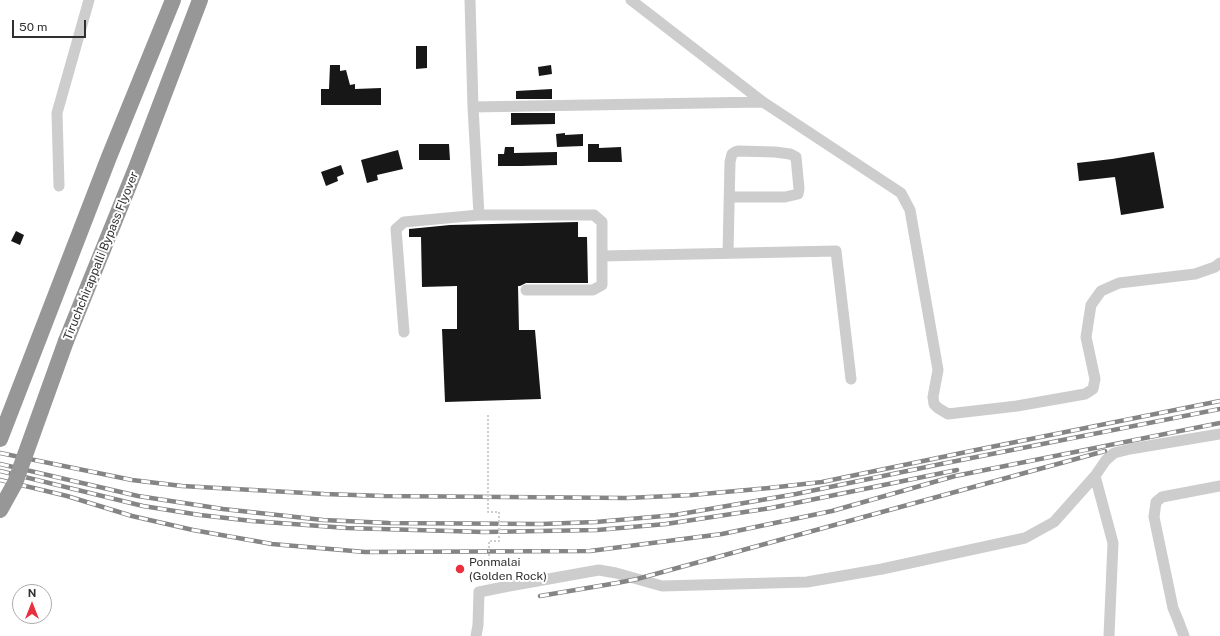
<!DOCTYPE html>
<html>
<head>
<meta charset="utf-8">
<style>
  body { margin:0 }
  #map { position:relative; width:1220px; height:636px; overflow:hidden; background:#fff; font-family:"Public Sans",sans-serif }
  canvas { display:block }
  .north { position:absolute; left:12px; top:584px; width:40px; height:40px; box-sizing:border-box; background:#fff; border:1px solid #acacac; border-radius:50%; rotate:0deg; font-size:11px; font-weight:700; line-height:16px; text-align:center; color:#303030 }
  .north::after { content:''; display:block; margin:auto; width:14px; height:18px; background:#e8303f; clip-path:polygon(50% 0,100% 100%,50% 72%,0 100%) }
  .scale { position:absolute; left:12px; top:20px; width:74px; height:18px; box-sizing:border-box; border:2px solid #303030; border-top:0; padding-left:5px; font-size:12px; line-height:14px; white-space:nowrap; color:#303030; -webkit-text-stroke:3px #fff; paint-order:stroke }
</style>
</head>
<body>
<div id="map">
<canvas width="1220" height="636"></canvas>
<div class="north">N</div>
<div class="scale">50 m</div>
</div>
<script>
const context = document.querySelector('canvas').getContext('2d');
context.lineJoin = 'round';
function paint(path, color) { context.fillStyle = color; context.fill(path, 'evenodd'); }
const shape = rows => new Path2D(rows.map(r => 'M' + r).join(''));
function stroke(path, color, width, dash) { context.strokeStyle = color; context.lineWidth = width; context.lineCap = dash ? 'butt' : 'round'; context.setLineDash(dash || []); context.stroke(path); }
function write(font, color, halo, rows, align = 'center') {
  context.font = font + ' "Public Sans",sans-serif'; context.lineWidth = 4; context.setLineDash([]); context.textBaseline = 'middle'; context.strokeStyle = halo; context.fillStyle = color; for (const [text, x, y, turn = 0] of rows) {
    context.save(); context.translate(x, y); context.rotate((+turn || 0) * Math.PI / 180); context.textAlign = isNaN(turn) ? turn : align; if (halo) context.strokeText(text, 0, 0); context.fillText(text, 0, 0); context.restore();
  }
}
const building = shape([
  [416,46,427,46,427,68,416,69],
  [330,65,340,65,340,71,346,70,350,85,355,84,355,89,381,88,381,105,321,105,321,89,329,89],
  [551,65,552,74,539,76,538,67],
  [552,89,552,99,516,99,516,91],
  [511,113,555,113,555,124,511,125],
  [565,133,565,135,583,134,583,146,557,147,556,134],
  [419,144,449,144,450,160,419,160],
  [588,144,599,144,599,148,621,147,622,162,588,162],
  [505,147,514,147,514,153,557,152,557,165,522,166,498,166,498,154,504,154],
  [398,150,403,169,377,175,378,180,367,183,361,160],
  [1154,152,1164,208,1121,215,1115,177,1079,181,1077,163,1112,159],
  [341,165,344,174,337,177,338,181,326,186,321,172],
  [578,222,578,237,587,237,588,283,526,283,520,286,518,286,519,330,535,330,541,399,445,402,442,329,457,329,457,286,422,287,421,237,409,237,409,229,450,225],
  [16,231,24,235,20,245,11,241]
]);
const minor = shape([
  [470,0,473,107,479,215,594,215,602,222,602,285,593,290,526,290],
  [631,0,763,102,901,193,910,210,938,370,933,397,934,404,938,408,948,414,1017,406,1085,394,1090,391,1093,389,1095,379,1086,337,1091,305,1101,291,1119,283,1195,274,1215,267,1220,263],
  [473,107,763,102],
  [59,186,57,113,89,0],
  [728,253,730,162,732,154,735,152,738,151,775,152,790,154,796,157,799,189,798,194,785,197,730,197],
  [602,256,836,251,851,379],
  [404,332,396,229,404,222,479,215],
  [1095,476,1113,543,1109,636],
  [476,636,478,625,479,592,509,586,599,570,616,573,662,586,807,582,882,569,1025,538,1054,522,1095,476,1106,460,1114,453,1130,449,1220,434],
  [1184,636,1178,620,1173,608,1154,517,1156,502,1162,497,1220,486]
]);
const highway = shape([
  [66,341,136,168,200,0],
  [0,439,109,157,173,0]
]);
const rail = shape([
  [0,453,132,480,182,486,324,494,384,496,627,498,692,495,769,488,822,482,976,450,1220,401],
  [0,464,138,496,223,509,323,520,389,523,541,524,596,522,675,515,796,494,941,464,1220,409],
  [0,471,143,506,200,515,252,521,347,528,484,532,597,530,666,524,771,508,957,470],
  [0,480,67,496,132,516,193,530,272,544,365,552,590,551,722,534,832,511,955,476,1220,423],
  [540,596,617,583,637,579,1105,451]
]);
const pathBridge = shape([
  [488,415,488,512,499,512,499,541,489,541,489,568]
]);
const highwayBridge = shape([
  [0,510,15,483,66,341]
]);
const markers = [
  [460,569,5,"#e8303f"]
];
const streetNames = [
  ["Tiruchchirappalli Bypass Flyover",101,256,-68]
];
const poiNames = [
  ["Ponmalai",469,562],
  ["(Golden Rock)",469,576]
];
paint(building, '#171717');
stroke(minor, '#cdcdcd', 11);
stroke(highway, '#979797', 16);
stroke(rail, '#858585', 4.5);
stroke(rail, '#fff', 3, [9]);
stroke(pathBridge, '#cdcdcd', 2, [2, 2]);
stroke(highwayBridge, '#979797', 16);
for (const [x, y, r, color] of markers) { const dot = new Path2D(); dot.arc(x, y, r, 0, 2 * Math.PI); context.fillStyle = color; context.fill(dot); stroke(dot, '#fff', 1.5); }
write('12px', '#303030', '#fff', streetNames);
write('12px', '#303030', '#fff', poiNames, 'left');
</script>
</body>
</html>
